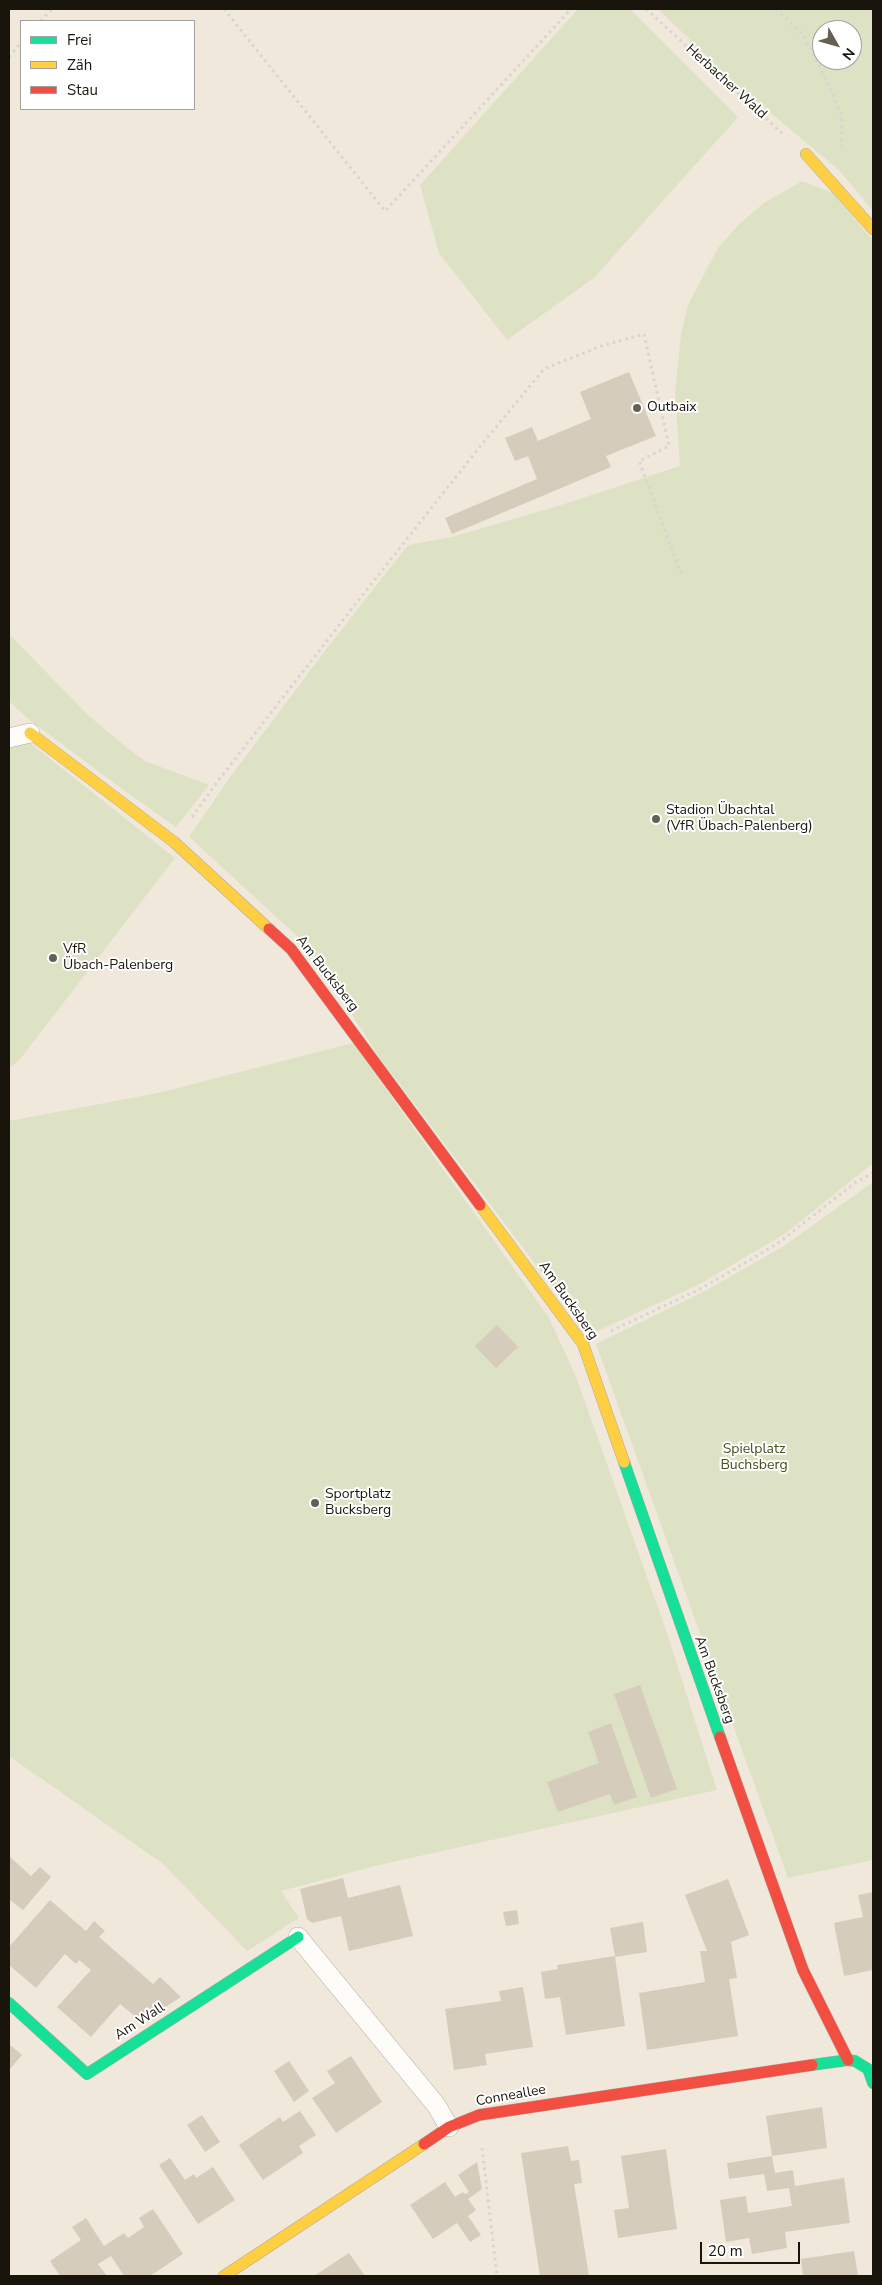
<!DOCTYPE html>
<html>
<head>
<meta charset="utf-8">
<style>
  body { margin:0 }
  #map { position:relative; width:882px; height:2285px; overflow:hidden; background:#f0e8da; font-family:"Nunito Sans",sans-serif }
  canvas { display:block }
  .frame { position:absolute; inset:0; border:10px solid #1a150c; pointer-events:none }
  .legend { position:absolute; left:20px; top:20px; width:175px; height:90px; box-sizing:border-box; background:#fff; border:1px solid #a3a19e; margin:0; padding:6px 9px; list-style:none; font-size:15px; color:#1a150c }
  .legend li { display:flex; align-items:center; gap:10px; height:25px }
  .legend b { width:25px; border:1px solid #a3a19e }
  .north { position:absolute; left:812px; top:20px; width:50px; height:50px; box-sizing:border-box; background:#fff; border:1px solid #a3a19e; border-radius:50%; rotate:128deg; font-size:14px; font-weight:700; line-height:20px; text-align:center; color:#1a150c }
  .north::after { content:''; display:block; margin:auto; width:18px; height:22px; background:#655f54; clip-path:polygon(50% 0,100% 100%,50% 72%,0 100%) }
  .scale { position:absolute; left:700px; top:2242px; width:100px; height:22px; box-sizing:border-box; border:2px solid #1a150c; border-top:0; padding-left:6px; font-size:15px; line-height:18px; white-space:nowrap; color:#1a150c; -webkit-text-stroke:4px #fff; paint-order:stroke }
</style>
</head>
<body>
<div id="map">
<canvas width="882" height="2285"></canvas>
<div class="frame"></div>
<ul class="legend">
<li><b style="height:6px;background:#16e098"></b>Frei</li>
<li><b style="height:6px;background:#ffcf43"></b>Zäh</li>
<li><b style="height:6px;background:#f24e42"></b>Stau</li>
</ul>
<div class="north">N</div>
<div class="scale">20 m</div>
</div>
<script>
const context = document.querySelector('canvas').getContext('2d');
context.lineJoin = 'round';
function paint(path, color) { context.fillStyle = color; context.fill(path, 'evenodd'); }
const shape = rows => new Path2D(rows.map(r => 'M' + r).join(''));
function stroke(path, color, width, dash) { context.strokeStyle = color; context.lineWidth = width; context.lineCap = dash ? 'butt' : 'round'; context.setLineDash(dash || []); context.stroke(path); }
function write(font, color, halo, rows, align = 'center') {
  context.font = font + ' "Nunito Sans",sans-serif'; context.lineWidth = 4; context.setLineDash([]); context.textBaseline = 'middle'; context.strokeStyle = halo; context.fillStyle = color; for (const [text, x, y, turn = 0] of rows) {
    context.save(); context.translate(x, y); context.rotate((+turn || 0) * Math.PI / 180); context.textAlign = isNaN(turn) ? turn : align; if (halo) context.strokeText(text, 0, 0); context.fillText(text, 0, 0); context.restore();
  }
}
const green = shape([
  [578,9,630,9,738,117,594,278,507,340,439,253,420,185],
  [658,9,873,9,873,211,839,170,736,84],
  [822,30,852,30,852,60,822,60],
  [802,181,833,193,873,241,873,1163,786,1233,700,1284,589,1335,379,1057,308,946,189,837,228,780,324,652,408,545,452,537,558,506,680,466,675,393,681,334,688,305,718,248,740,223,764,203],
  [9,634,88,715,125,746,145,761,209,785,176,827,126,792,27,718,9,701],
  [9,726,175,858,21,1058,9,1069],
  [353,1043,549,1318,575,1374,667,1633,717,1790,379,1865,281,1891,299,1918,247,1951,163,1864,9,1756,9,1121,158,1093],
  [873,1182,873,1860,788,1878,596,1344,705,1291,784,1246]
]);
const building = shape([
  [629,372,656,436,606,456,611,467,452,534,445,518,537,479,528,456,515,461,505,438,532,427,538,441,591,419,580,392],
  [497,1325,518,1347,496,1368,475,1346],
  [640,1685,677,1789,651,1798,614,1694],
  [611,1723,637,1797,614,1805,610,1794,558,1812,547,1782,599,1763,588,1732],
  [9,1856,31,1876,40,1867,51,1877,23,1910,10,1900,9,1902],
  [343,1878,348,1898,400,1885,413,1936,349,1951,341,1916,312,1923,307,1919,300,1889],
  [728,1879,749,1935,731,1942,737,1978,729,1979,738,2036,647,2050,639,1993,705,1982,700,1951,707,1951,685,1895],
  [873,1892,873,1970,844,1976,834,1923,863,1917,858,1895],
  [50,1900,86,1931,94,1921,105,1931,99,1937,153,1984,160,1977,181,1997,142,2022,120,2004,91,2037,57,2007,91,1970,79,1960,76,1964,65,1954,36,1988,9,1965,9,1947],
  [517,1910,519,1924,506,1926,503,1912],
  [643,1922,647,1952,615,1957,625,2026,566,2035,560,1997,545,1999,541,1972,558,1969,557,1965,615,1956,610,1928],
  [523,1987,533,2047,485,2054,487,2065,454,2070,445,2009,501,2001,499,1991],
  [9,2044,22,2055,9,2070],
  [351,2056,382,2102,336,2133,312,2098,335,2083,327,2071],
  [289,2061,309,2091,294,2102,274,2071],
  [822,2107,827,2148,772,2156,766,2116],
  [300,2111,316,2135,299,2146,303,2153,263,2180,239,2145,280,2117,283,2122],
  [202,2115,220,2142,205,2152,187,2125],
  [568,2146,571,2161,579,2160,582,2183,574,2184,589,2276,540,2276,521,2153],
  [666,2149,677,2229,618,2238,614,2210,629,2208,621,2156],
  [772,2156,775,2173,793,2170,795,2186,844,2178,850,2223,785,2232,787,2248,752,2254,749,2238,726,2242,720,2200,746,2196,748,2213,792,2206,789,2188,767,2191,764,2174,729,2179,727,2163],
  [170,2158,185,2180,194,2174,196,2178,213,2167,235,2200,198,2224,159,2165],
  [477,2162,482,2189,468,2199,476,2210,468,2216,481,2235,470,2242,457,2223,433,2239,410,2205,445,2182,455,2197,463,2192,465,2194,469,2192,458,2175],
  [153,2209,183,2254,150,2276,124,2276,111,2256,98,2264,107,2276,60,2276,50,2261,81,2240,72,2227,86,2218,104,2246,124,2233,128,2238,144,2227,139,2218],
  [854,2251,858,2276,803,2276,801,2259],
  [349,2253,365,2276,314,2276]
]);
const path = shape([
  [224,9,385,211,571,9],
  [646,9,784,135],
  [776,9,803,35,828,83,842,117,841,146],
  [41,21,52,9],
  [9,57,21,43],
  [192,817,218,781,354,606,482,444,544,369,604,345,644,334,669,446,639,461,682,576],
  [611,1331,702,1288,777,1244,856,1182,873,1173],
  [482,2148,497,2276]
]);
const lane = shape([
  [9,738,30,733],
  [298,1937,436,2105,449,2127]
]);
const fast = shape([
  [624,1462,720,1737],
  [9,2003,87,2074,298,1937],
  [812,2065,848,2060,855,2061,868,2069,873,2083]
]);
const slow = shape([
  [806,154,873,229],
  [30,733,174,842,269,929],
  [480,1205,583,1344,624,1462],
  [224,2276,424,2144]
]);
const jam = shape([
  [269,929,291,949,480,1205],
  [720,1737,803,1970,848,2060],
  [424,2144,449,2127,479,2115,812,2065]
]);
const markers = [
  [637,408,5,"#655f54"],
  [656,819,5,"#655f54"],
  [53,958,5,"#655f54"],
  [315,1503,5,"#655f54"]
];
const streetNames = [
  ["Herbacher Wald",726,82,42],
  ["Am Bucksberg",327,974,52],
  ["Am Bucksberg",568,1301,55],
  ["Am Bucksberg",714,1680,70],
  ["Am Wall",140,2022,-33],
  ["Conneallee",511,2096,-10]
];
const poiNames = [
  ["Outbaix",647,408],
  ["Stadion Übachtal",666,811],
  ["(VfR Übach-Palenberg)",666,827],
  ["VfR",63,950],
  ["Übach-Palenberg",63,966],
  ["Sportplatz",325,1495],
  ["Bucksberg",325,1511]
];
const parkNames = [
  ["Spielplatz",754,1450],
  ["Buchsberg",754,1466]
];
paint(green, '#dee2c5');
paint(building, '#d5ccbc');
stroke(lane, '#b1aba0', 20);
stroke(fast, '#b1aba0', 12);
stroke(slow, '#b1aba0', 12);
stroke(jam, '#b1aba0', 12);
stroke(path, '#d7d5d1', 3, [2.5, 4]);
stroke(lane, '#fdfcf9', 19);
stroke(fast, '#16e098', 11);
stroke(slow, '#ffcf43', 11);
stroke(jam, '#f24e42', 11);
for (const [x, y, r, color] of markers) { const dot = new Path2D(); dot.arc(x, y, r, 0, 2 * Math.PI); context.fillStyle = color; context.fill(dot); stroke(dot, '#fff', 2); }
write('14px', '#1a150c', '#fff', streetNames);
write('14px', '#1a150c', '#fff', poiNames, 'left');
write('14px', '#425118', '#fff', parkNames);
</script>
</body>
</html>
